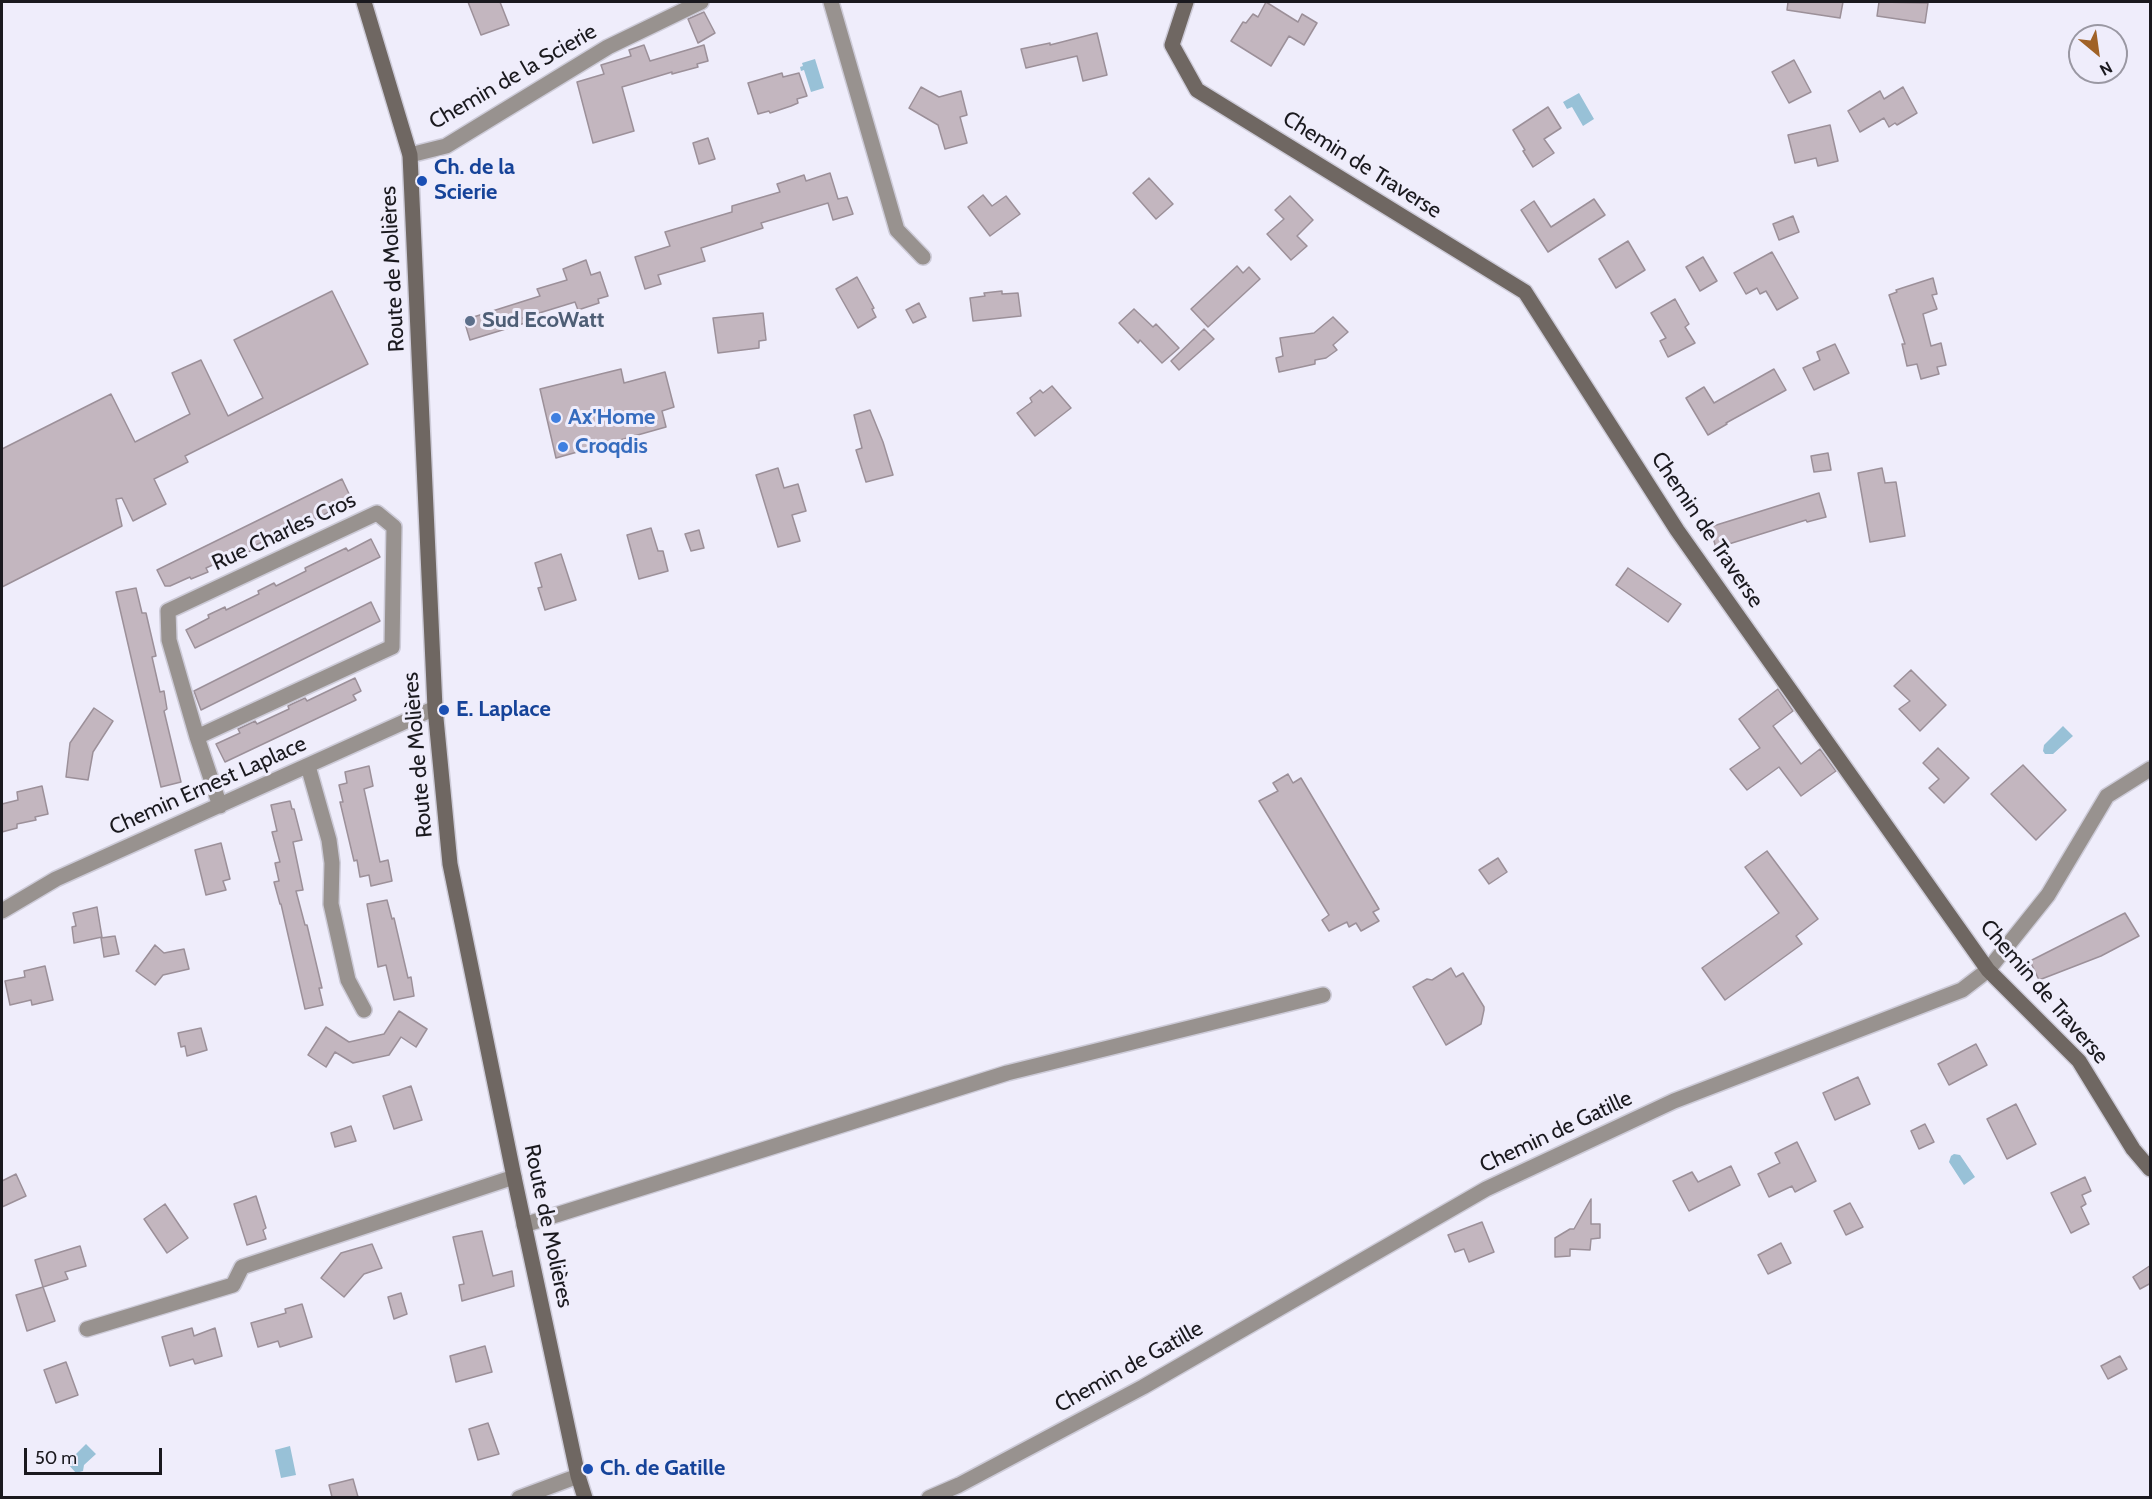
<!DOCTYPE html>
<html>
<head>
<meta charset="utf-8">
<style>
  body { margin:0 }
  #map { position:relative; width:2152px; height:1499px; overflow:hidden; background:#efedfb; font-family:Cabin,sans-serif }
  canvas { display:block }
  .frame { position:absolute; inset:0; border:3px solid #1a191e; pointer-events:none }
  .north { position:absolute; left:2068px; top:24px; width:60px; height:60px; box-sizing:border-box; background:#efedfb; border:2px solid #9a98a3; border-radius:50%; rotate:151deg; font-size:16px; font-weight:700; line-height:24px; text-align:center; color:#1a191e }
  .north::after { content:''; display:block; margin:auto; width:21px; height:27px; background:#a06227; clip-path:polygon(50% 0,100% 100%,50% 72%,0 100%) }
  .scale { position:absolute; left:24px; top:1448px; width:138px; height:27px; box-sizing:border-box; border:3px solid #1a191e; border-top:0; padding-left:8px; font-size:18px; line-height:21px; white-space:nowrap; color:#1a191e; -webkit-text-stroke:4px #efedfb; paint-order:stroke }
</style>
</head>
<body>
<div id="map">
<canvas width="2152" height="1499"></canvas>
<div class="frame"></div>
<div class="north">N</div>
<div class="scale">50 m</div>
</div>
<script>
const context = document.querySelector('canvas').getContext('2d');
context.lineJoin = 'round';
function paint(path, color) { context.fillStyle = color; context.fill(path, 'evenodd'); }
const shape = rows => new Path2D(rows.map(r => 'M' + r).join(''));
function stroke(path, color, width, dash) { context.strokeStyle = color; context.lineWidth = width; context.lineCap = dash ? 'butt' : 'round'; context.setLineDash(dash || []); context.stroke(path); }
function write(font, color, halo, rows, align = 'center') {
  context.font = font + ' Cabin,sans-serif'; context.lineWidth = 6; context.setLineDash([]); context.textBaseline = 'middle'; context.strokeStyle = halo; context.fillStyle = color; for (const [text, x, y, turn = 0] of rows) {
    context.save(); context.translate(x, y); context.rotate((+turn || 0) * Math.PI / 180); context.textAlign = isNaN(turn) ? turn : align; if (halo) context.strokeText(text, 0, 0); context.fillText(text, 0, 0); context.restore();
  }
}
const water = shape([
  [815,59,824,88,811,92,804,70,801,71,800,67,803,66,802,63],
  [1579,93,1594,119,1583,126,1572,107,1567,109,1563,102],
  [2063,726,2073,736,2053,754,2045,754,2043,751,2044,745],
  [1954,1154,1960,1155,1975,1177,1964,1185,1949,1162,1951,1156],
  [86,1444,96,1454,84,1465,83,1471,76,1473,67,1463],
  [290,1446,296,1475,281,1478,275,1450]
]);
const building = shape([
  [468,2,500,2,509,25,481,35,468,2],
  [1266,2,1298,22,1302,14,1317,23,1304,45,1289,36,1271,66,1231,41,1243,22,1246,23,1253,14,1258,17,1266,2],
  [1788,2,1843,2,1840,18,1787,10,1788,2],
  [1879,2,1928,3,1925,23,1877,16,1879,2],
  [704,12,715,33,698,43,688,19,704,12],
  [1097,33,1107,75,1083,81,1077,56,1026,68,1021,49,1050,43,1050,45,1097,33],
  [644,45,650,61,704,45,708,61,697,64,698,67,672,74,672,72,622,87,634,131,593,143,577,82,604,74,601,65,631,56,629,50,644,45],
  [1794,60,1811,92,1789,103,1772,72,1794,60],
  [782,73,783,77,799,73,807,96,797,99,798,103,791,106,770,113,769,111,758,114,748,83,782,73],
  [921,87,939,97,961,91,967,115,960,117,967,143,945,149,938,125,909,108,921,87],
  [1903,87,1917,113,1897,125,1895,123,1889,127,1884,118,1860,132,1848,111,1880,91,1884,99,1903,87],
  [1548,107,1561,128,1544,139,1554,153,1533,167,1523,151,1525,150,1513,130,1548,107],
  [1830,125,1838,161,1818,166,1816,158,1795,163,1788,135,1830,125],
  [708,138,715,159,699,164,693,143,708,138],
  [830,173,838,199,847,197,853,214,833,220,828,203,761,223,763,228,701,248,705,261,658,275,661,284,645,289,635,257,670,246,665,232,732,212,732,206,780,192,777,184,804,175,806,181,830,173],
  [1149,178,1173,204,1156,219,1133,193,1149,178],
  [983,195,992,206,1006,196,1020,214,990,236,968,207,983,195],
  [1290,196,1313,220,1297,236,1307,246,1291,260,1267,234,1284,219,1275,210,1290,196],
  [1594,199,1605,215,1548,252,1521,210,1534,201,1551,227,1594,199],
  [1793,216,1799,232,1779,240,1773,224,1793,216],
  [1628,241,1645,270,1616,288,1599,259,1628,241],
  [1772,252,1798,298,1777,310,1766,291,1760,294,1757,288,1746,294,1734,273,1772,252],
  [1703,257,1717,281,1700,291,1686,267,1703,257],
  [586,260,591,275,600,272,608,296,598,299,599,303,578,310,575,302,523,318,525,323,470,340,464,320,540,296,537,289,567,280,563,269,586,260],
  [1237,266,1243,273,1249,267,1260,279,1208,327,1191,309,1237,266],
  [857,277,874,308,872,309,876,317,858,328,836,289,857,277],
  [1933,278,1937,294,1932,295,1937,309,1923,314,1931,346,1941,343,1946,365,1937,367,1939,374,1921,379,1917,364,1907,366,1902,344,1905,344,1889,295,1897,292,1896,290,1933,278],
  [332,291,368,364,185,456,188,462,154,479,166,504,133,521,122,498,116,499,122,526,2,587,2,449,111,394,135,442,190,414,172,373,201,360,228,416,263,398,234,340,332,291],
  [1002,291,1002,294,1018,293,1021,316,973,321,970,298,985,296,984,293,1002,291],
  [1675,299,1689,324,1685,327,1695,343,1668,357,1660,341,1666,338,1651,313,1675,299],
  [919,303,926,317,913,323,906,310,919,303],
  [1134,309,1153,327,1156,324,1179,348,1162,363,1140,340,1138,343,1119,323,1134,309],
  [763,313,766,340,759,341,759,348,718,353,713,318,763,313],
  [1333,317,1348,332,1333,345,1337,350,1326,358,1315,360,1315,364,1279,372,1276,358,1283,356,1280,338,1314,333,1333,317],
  [1204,329,1214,339,1179,370,1171,361,1204,329],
  [1835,344,1849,373,1814,390,1803,368,1820,360,1817,352,1835,344],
  [621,369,624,383,665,372,674,407,662,411,666,427,556,458,540,389,621,369],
  [1774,369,1786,390,1726,423,1727,424,1708,435,1686,398,1704,387,1714,403,1774,369],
  [1052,386,1071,408,1035,436,1017,413,1032,402,1030,398,1040,390,1043,393,1052,386],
  [870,410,883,442,893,475,866,482,856,450,862,448,854,415,870,410],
  [1828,453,1831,470,1814,472,1811,456,1828,453],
  [778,468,784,488,798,484,806,511,792,515,800,541,778,547,756,475,778,468],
  [1882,468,1885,483,1896,482,1905,536,1870,542,1858,473,1882,468],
  [342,479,351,498,328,510,329,512,288,533,286,530,256,545,257,548,241,555,239,553,206,568,208,572,191,579,190,577,170,586,165,586,157,570,342,479],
  [1819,493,1826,517,1807,522,1806,520,1716,548,1710,527,1819,493],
  [651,528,658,551,663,551,668,571,639,579,627,535,651,528],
  [699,530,704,548,691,551,685,534,699,530],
  [371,539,380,557,195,648,186,630,209,618,208,615,225,607,226,610,259,594,258,591,274,583,276,586,306,571,305,568,346,548,348,551,371,539],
  [561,554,576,600,545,610,538,588,542,587,535,563,561,554],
  [1628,568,1681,604,1668,622,1616,585,1628,568],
  [136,588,142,613,146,613,156,656,152,657,160,692,164,691,167,709,164,711,181,782,161,787,116,592,136,588],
  [371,602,380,621,201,710,194,691,371,602],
  [1911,670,1946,705,1920,731,1899,709,1910,701,1894,686,1911,670],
  [355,678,361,691,353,695,356,700,225,762,216,744,240,733,238,729,255,721,257,724,289,709,288,706,292,704,305,698,307,701,355,678],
  [1778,689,1793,711,1773,726,1801,764,1820,749,1836,771,1801,796,1779,767,1747,790,1730,769,1760,748,1739,719,1778,689],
  [94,708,113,721,93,752,88,780,66,777,70,743,94,708],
  [1938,748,1969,778,1944,803,1929,788,1939,779,1923,763,1938,748],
  [2023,765,2066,810,2036,840,1991,794,2023,765],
  [369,766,373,786,364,789,380,862,388,860,392,881,371,886,369,875,360,877,357,860,354,861,340,802,343,802,339,785,347,783,345,772,369,766],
  [1288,774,1293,783,1301,778,1379,909,1373,912,1379,921,1361,931,1356,923,1349,927,1347,922,1329,931,1322,920,1329,915,1259,801,1278,791,1273,783,1288,774],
  [42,786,48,814,35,817,36,820,17,824,17,828,2,832,2,804,18,800,17,792,42,786],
  [290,801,292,809,294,809,302,840,293,842,303,890,296,891,305,925,307,925,322,988,319,988,323,1005,305,1009,281,904,280,904,274,882,279,881,275,863,280,862,272,832,277,831,271,805,290,801],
  [221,843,230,879,223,881,226,890,206,895,195,850,221,843],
  [1767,851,1818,919,1796,936,1802,944,1725,1000,1702,968,1779,913,1745,867,1767,851],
  [1498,858,1507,872,1489,884,1479,870,1498,858],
  [387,900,392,919,394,918,408,978,411,977,414,996,394,1000,386,965,378,967,367,904,387,900],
  [97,907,102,937,74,943,72,927,76,926,73,913,97,907],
  [2125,913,2139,936,2101,956,2039,980,2030,961,2125,913],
  [115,936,119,954,104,957,101,938,115,936],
  [155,945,164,953,184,949,189,969,163,975,155,985,136,971,155,945],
  [45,966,53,1000,32,1005,31,1000,10,1005,5,981,25,977,24,971,45,966],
  [1451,968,1456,977,1463,973,1484,1007,1484,1010,1481,1024,1446,1045,1413,987,1427,979,1432,980,1451,968],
  [399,1011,427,1029,416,1047,401,1037,389,1055,353,1063,335,1052,326,1067,308,1055,326,1027,349,1042,384,1034,399,1011],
  [201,1028,207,1050,187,1056,185,1046,181,1047,178,1033,201,1028],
  [1976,1044,1987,1065,1949,1085,1938,1064,1976,1044],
  [1858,1077,1870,1104,1835,1120,1823,1093,1858,1077],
  [411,1086,422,1120,394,1129,383,1096,411,1086],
  [2016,1104,2036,1144,2007,1159,1987,1119,2016,1104],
  [1925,1124,1934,1142,1919,1149,1911,1131,1925,1124],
  [351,1126,356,1141,335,1147,331,1133,351,1126],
  [1797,1142,1816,1181,1795,1192,1792,1186,1769,1197,1758,1174,1780,1163,1775,1153,1797,1142],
  [1731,1166,1740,1185,1689,1211,1673,1181,1692,1172,1698,1182,1731,1166],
  [16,1174,26,1196,2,1207,2,1181,16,1174],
  [2085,1177,2091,1191,2082,1195,2086,1204,2081,1207,2089,1224,2071,1233,2051,1193,2085,1177],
  [256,1196,266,1228,263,1230,266,1239,247,1245,234,1204,256,1196],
  [1591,1199,1591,1224,1600,1224,1600,1238,1591,1239,1590,1250,1570,1249,1570,1256,1555,1257,1555,1238,1570,1229,1574,1229,1591,1199],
  [1850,1203,1863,1227,1846,1235,1834,1211,1850,1203],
  [165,1204,188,1238,167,1253,144,1219,165,1204],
  [1482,1222,1494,1252,1469,1262,1464,1249,1455,1252,1448,1235,1482,1222],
  [482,1231,493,1276,512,1271,514,1286,462,1301,459,1285,464,1284,453,1237,482,1231],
  [1781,1243,1791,1263,1768,1274,1758,1255,1781,1243],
  [372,1244,382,1268,364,1274,344,1297,321,1278,341,1253,372,1244],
  [80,1246,86,1266,65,1272,68,1279,43,1287,55,1321,27,1331,16,1295,43,1287,35,1260,80,1246],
  [2151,1265,2151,1283,2140,1289,2133,1277,2151,1265],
  [401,1293,407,1314,394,1319,388,1297,401,1293],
  [302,1304,312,1337,280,1347,278,1341,258,1347,251,1323,286,1313,285,1309,302,1304],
  [192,1328,194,1336,215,1328,222,1356,195,1364,193,1359,170,1366,162,1337,192,1328],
  [485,1346,492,1372,456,1382,450,1356,485,1346],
  [2120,1356,2127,1369,2108,1379,2101,1366,2120,1356],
  [66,1362,78,1395,56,1403,44,1370,66,1362],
  [488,1423,499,1454,478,1460,469,1429,488,1423],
  [353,1479,358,1497,332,1497,329,1485,353,1479]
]);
const street = shape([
  [831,2,897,230,923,257],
  [410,155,446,146,608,47,701,2],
  [197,737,392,647,394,527,377,513,168,611,169,640,197,737,220,806],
  [308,766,329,840,332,863,331,904,348,980,364,1010],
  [2,911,56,879,435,708],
  [524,1225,1007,1073,1323,995],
  [87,1329,233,1285,242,1267,514,1177],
  [519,1498,578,1476],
  [929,1498,959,1485,1143,1387,1486,1189,1674,1101,1962,990,1988,970,2048,895,2107,796,2150,769]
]);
const secondary = shape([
  [364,2,410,155,435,708,450,864,514,1177,578,1476,585,1498],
  [1186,2,1172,45,1197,90,1525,292,1677,530,1988,970,2079,1061,2133,1149,2150,1169]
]);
const markers = [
  [422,181,6,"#1a4fb4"],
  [470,321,6,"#5c6f8a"],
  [556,418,6,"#3f7fe0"],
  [563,447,6,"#3f7fe0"],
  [444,710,6,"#1a4fb4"],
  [588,1469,6,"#1a4fb4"]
];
const streetNames = [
  ["Chemin de la Scierie",513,77,-30],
  ["Chemin de Traverse",1362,165,32],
  ["Route de Molières",393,269,-93],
  ["Chemin de Traverse",1707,530,56],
  ["Rue Charles Cros",284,532,-25],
  ["Route de Molières",418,755,-95],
  ["Chemin Ernest Laplace",208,786,-24],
  ["Chemin de Traverse",2044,992,49],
  ["Chemin de Gatille",1556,1132,-25],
  ["Route de Molières",548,1226,78],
  ["Chemin de Gatille",1129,1367,-29]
];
const transitNames = [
  ["Ch. de la",434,168],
  ["Scierie",434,193],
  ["E. Laplace",456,710],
  ["Ch. de Gatille",600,1469]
];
const serviceNames = [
  ["Sud EcoWatt",482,321]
];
const shopNames = [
  ["Ax'Home",568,418],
  ["Croqdis",575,447]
];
paint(water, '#98c1d7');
paint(building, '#c3b6bf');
stroke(building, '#9c9099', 1.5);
stroke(street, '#cdcbd8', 18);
stroke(secondary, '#cdcbd8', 18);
stroke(street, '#98928f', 15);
stroke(secondary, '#6f6762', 15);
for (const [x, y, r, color] of markers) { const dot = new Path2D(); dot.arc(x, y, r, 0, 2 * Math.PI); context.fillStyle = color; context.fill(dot); stroke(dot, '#efedfb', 2); }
write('22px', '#1a191e', '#efedfb', streetNames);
write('bold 22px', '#164399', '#efedfb', transitNames, 'left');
write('bold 22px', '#4e5e75', '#efedfb', serviceNames, 'left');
write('bold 22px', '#366cbe', '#efedfb', shopNames, 'left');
</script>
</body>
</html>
